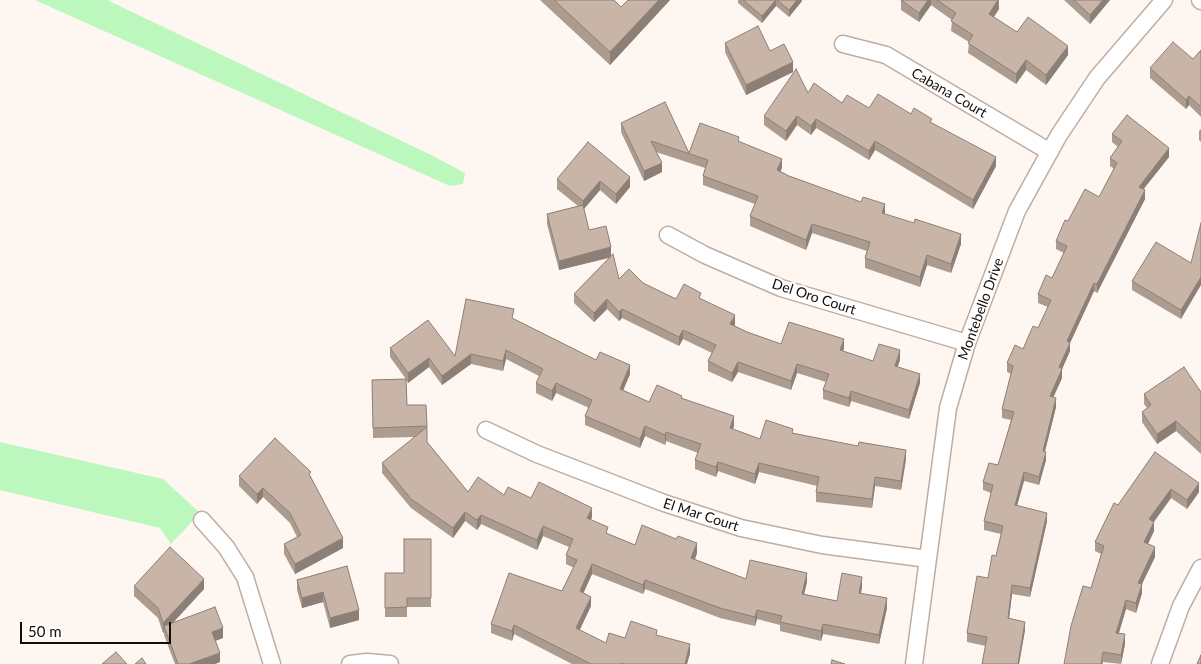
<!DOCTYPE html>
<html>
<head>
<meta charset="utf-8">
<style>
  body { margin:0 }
  #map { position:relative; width:1201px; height:664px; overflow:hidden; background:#fef6f0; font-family:Lato,sans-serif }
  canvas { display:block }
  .scale { position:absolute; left:20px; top:622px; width:151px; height:22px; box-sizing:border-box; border:2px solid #130d09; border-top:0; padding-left:6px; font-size:15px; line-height:18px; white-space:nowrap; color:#130d09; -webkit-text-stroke:4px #fff; paint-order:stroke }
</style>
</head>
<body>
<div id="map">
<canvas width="1201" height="664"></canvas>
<div class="scale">50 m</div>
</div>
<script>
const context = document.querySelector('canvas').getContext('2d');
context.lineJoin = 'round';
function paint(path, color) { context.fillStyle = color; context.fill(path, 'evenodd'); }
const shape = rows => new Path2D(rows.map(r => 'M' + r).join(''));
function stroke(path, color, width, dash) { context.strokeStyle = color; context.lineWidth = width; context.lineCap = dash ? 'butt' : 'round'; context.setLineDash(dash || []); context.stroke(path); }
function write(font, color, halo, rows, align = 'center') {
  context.font = font + ' Lato,sans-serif'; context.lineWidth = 4.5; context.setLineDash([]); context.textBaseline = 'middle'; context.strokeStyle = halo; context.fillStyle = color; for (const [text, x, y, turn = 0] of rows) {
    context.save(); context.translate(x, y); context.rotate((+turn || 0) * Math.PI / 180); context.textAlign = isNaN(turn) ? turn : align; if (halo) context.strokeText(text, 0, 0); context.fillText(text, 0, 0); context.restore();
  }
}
const green = shape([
  [35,0,107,0,431,155,465,173,463,184,450,186],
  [0,442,163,479,200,513,171,544,160,528,0,490]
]);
const minor = shape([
  [1200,0,1201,1],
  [843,44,886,55,1050,152],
  [668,235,705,255,781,288,967,343],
  [486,430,537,454,664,503,741,528,822,545,928,559],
  [202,520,226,547,245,577,272,664],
  [350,664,367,662,390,664],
  [914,664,948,408,967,343,1017,211,1059,135,1097,78,1164,0],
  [1160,664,1181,606,1201,568]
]);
const wall = shape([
  [540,0,614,0,621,7,628,0,670,0,610,65],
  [738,0,802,0,802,1,789,17,776,6,762,23,738,3],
  [901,0,999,0,999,9,994,17,1017,32,1068,55,1046,85,1026,70,1016,84,968,53,969,42,951,31,952,20,931,5,919,22,901,10],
  [1064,0,1110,0,1090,24],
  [725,43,770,51,793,72,746,95,725,52],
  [1201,50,1201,117,1189,105,1186,109,1150,78,1150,68,1193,59],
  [808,93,842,103,869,108,911,114,932,123,996,166,973,209,875,150,869,160,816,128,811,135,797,125,786,141,764,125,764,116],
  [621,123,689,153,739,142,782,168,780,171,789,176,885,213,885,214,961,244,951,273,927,265,920,287,865,268,865,258,867,251,812,233,806,250,750,226,750,216,755,204,703,185,703,176,705,168,656,152,662,172,644,181,621,132],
  [1201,129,1201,142,1199,140,1199,131],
  [1112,134,1169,157,1143,189,1145,199,1097,293,1094,291,1070,343,1070,351,1062,369,1062,378,1053,397,1056,407,1045,451,1046,460,1039,485,1024,481,1017,505,1047,521,1030,597,1012,594,1009,619,1025,630,1019,664,982,664,986,646,967,642,967,633,996,556,1001,534,984,530,984,521,991,493,983,490,983,482,998,465,1011,420,1002,418,1002,409,1011,374,1007,372,1007,363,1023,349,1038,328,1048,307,1038,303,1038,294,1052,278,1064,253,1056,249,1056,241,1068,221,1099,197,1114,169,1110,166,1110,158,1118,147,1112,142],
  [588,142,630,187,616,204,600,190,584,209,589,230,611,255,619,279,643,283,676,299,701,299,735,324,734,325,747,332,781,344,844,348,843,351,873,361,900,360,897,367,920,383,909,419,851,401,849,407,823,399,823,390,826,382,797,373,791,390,738,372,732,382,708,371,708,361,712,353,683,339,679,346,622,318,619,321,607,309,594,322,574,303,574,294,609,258,559,270,547,224,547,214,578,206,557,189,557,179],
  [1191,263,1181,319,1132,290,1132,281],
  [514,319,596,360,630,374,623,390,649,402,682,398,734,426,733,429,760,439,793,433,906,459,901,490,875,486,872,508,816,502,816,492,817,486,759,472,755,484,718,471,716,477,695,469,695,460,698,453,666,441,665,445,645,436,640,448,585,425,585,416,589,408,556,393,552,401,536,393,536,383,539,376,506,359,503,371,471,364,442,385,429,367,408,383,406,380,407,405,426,405,427,442,468,492,531,498,592,517,591,519,608,534,635,545,697,553,695,560,746,579,807,582,804,594,837,601,862,587,861,593,887,608,879,644,823,634,821,641,780,631,780,625,757,619,755,626,720,618,645,589,643,594,592,574,583,593,591,606,579,630,606,643,625,638,657,635,690,653,687,664,572,664,514,634,512,641,491,633,491,624,562,591,574,568,566,564,566,555,569,547,543,536,537,550,481,524,477,530,465,521,453,538,411,508,382,473,382,463,415,437,373,438,372,380,406,379,390,357,390,348,455,356],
  [1201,392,1201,454,1176,431,1157,444,1142,422,1142,412,1147,408,1144,404,1144,394],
  [1155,452,1199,492,1187,509,1171,498,1154,522,1154,531,1148,544,1155,557,1142,584,1142,593,1136,613,1126,609,1119,633,1125,644,1121,664,1103,662,1103,664,1064,664,1091,588,1101,554,1095,551,1095,542,1118,505],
  [239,476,311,477,343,548,295,574,284,554,284,544,297,537,290,523,263,497,257,504,239,486],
  [431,539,431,607,407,607,407,617,385,617,385,573,404,573],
  [347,566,359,620,330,628,323,602,302,608,297,590,297,580],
  [134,586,204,589,173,623,223,638,215,641,220,662,215,664,175,664,164,635,164,632,163,633,158,618,134,596]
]);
const shadedWall = shape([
  [659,0,670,0,610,65,610,52],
  [776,0,776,6,762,23,762,16],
  [797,0,802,0,802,1,789,17,789,10],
  [928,0,931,0,931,5,919,22,919,13],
  [998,0,999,9,989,24,989,14],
  [1103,0,1110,0,1090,24,1090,15],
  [1068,46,1068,55,1046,85,1046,75],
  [1026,60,1026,70,1016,84,1016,74],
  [793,62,793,72,746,95,746,85],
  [1189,96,1189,105,1186,109,1186,100],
  [797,116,797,125,786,141,786,131],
  [816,119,816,128,811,135,811,126],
  [875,141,875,150,869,160,869,151],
  [1169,148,1169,157,1139,195,1139,187],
  [996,157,996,166,973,209,973,200],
  [782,159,782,168,777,179,777,170],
  [662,163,662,172,644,181,644,171],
  [630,177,630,187,616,204,616,194],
  [600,181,600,190,583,210,583,201],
  [1145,190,1145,199,1097,293,1097,284],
  [885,204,885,213,882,222,882,213],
  [812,224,812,233,806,250,806,240],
  [961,234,961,244,951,273,951,264],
  [611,247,611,257,559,270,559,261],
  [927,255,927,265,920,287,920,277],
  [1201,277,1201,285,1181,319,1181,310],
  [1094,283,1094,291,1070,343,1070,351,1059,376,1059,367,1067,341],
  [607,299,607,309,594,322,594,313],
  [622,309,622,318,619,321,619,312],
  [735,315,735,324,730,333,730,324],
  [683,330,683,339,679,346,679,337],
  [844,339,844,348,840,359,840,350],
  [506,350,506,359,503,371,503,361],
  [900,350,900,360,895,375,895,366],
  [471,354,471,364,442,385,442,376],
  [429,358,429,367,408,383,408,373],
  [738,362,738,372,732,382,732,373],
  [797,364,797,373,791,390,791,381],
  [630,365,630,374,620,398,620,389],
  [1062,369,1062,378,1050,405,1050,396],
  [920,374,920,383,909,419,909,410],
  [556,383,556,393,552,401,552,391],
  [851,391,851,401,849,407,849,398],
  [1056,398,1056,407,1043,459,1043,451],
  [734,416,734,426,730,438,730,428],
  [1176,421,1176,431,1157,444,1157,434],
  [645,426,645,436,640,448,640,439],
  [666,432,666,441,665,445,665,435],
  [906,450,906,459,901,490,901,481],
  [1046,452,1046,460,1039,485,1039,477],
  [718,462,718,471,716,477,716,467],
  [759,463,759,472,755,484,755,474],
  [1024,472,1024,481,1015,513,1015,505],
  [875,477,875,486,872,508,872,499],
  [1199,483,1199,492,1187,509,1187,500],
  [263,488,263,497,257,504,257,494],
  [1171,489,1171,498,1149,528,1149,519],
  [592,508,592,517,587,527,587,518],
  [465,512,465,521,453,538,453,528],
  [1047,513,1047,521,1030,597,1030,588],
  [481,515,481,524,477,530,477,520],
  [1154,522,1154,531,1144,552,1144,542],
  [543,526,543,536,537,550,537,540],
  [343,538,343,548,295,574,295,564],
  [697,543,697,553,691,568,691,558],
  [1155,547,1155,557,1138,592,1138,583],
  [592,564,592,574,580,601,580,591],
  [807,573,807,582,802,603,802,594],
  [862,577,862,587,859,602,859,593],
  [204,579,204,589,166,630,164,626,164,632,163,633,163,623],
  [645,580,645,589,643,594,643,585],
  [1142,584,1142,593,1136,613,1136,603],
  [1012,585,1012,594,1008,627,1008,618],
  [323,592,323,602,302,608,302,598],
  [591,597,591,606,576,638,576,628],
  [887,598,887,608,879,644,879,635],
  [1126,600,1126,609,1116,642,1116,633],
  [359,610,359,620,330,628,330,618],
  [757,610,757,619,755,626,755,617],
  [1025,622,1025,630,1019,664,1018,664],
  [823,624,823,634,821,641,821,631],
  [514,625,514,634,512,641,512,631],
  [223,628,223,638,212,642,212,632],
  [1125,634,1125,644,1121,664,1121,655],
  [690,644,690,653,687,664,685,664],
  [220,653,220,662,215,664,189,664]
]);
const building = shape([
  [554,0,614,0,621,7,628,0,659,0,610,52,554,0],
  [743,0,776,0,762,16,743,0],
  [777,0,797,0,789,10,777,0],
  [901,0,928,0,919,13,901,0],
  [937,0,998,0,989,14,1017,32,1028,17,1068,46,1046,75,1026,60,1016,74,968,43,973,35,951,21,956,13,937,0],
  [1074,0,1103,0,1090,15,1074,0],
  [758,26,770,51,784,44,793,62,746,85,725,43,758,26],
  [1173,42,1193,59,1201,50,1201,107,1189,96,1186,100,1150,68,1173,42],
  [796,69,808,93,814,83,842,103,847,95,869,108,878,94,911,114,914,108,932,119,930,122,996,157,973,200,875,141,869,151,816,119,811,126,797,116,786,131,764,116,796,69],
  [665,102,689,153,700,123,739,137,738,141,782,159,777,170,789,176,861,202,863,197,885,204,882,213,914,223,915,219,961,234,951,264,927,255,920,277,865,258,870,242,812,224,806,240,750,216,758,196,703,176,708,160,651,141,662,163,644,171,621,123,665,102],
  [1127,115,1169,148,1139,187,1145,190,1097,284,1094,283,1067,341,1070,343,1059,367,1062,369,1050,396,1056,398,1043,451,1046,452,1039,477,1024,472,1015,505,1047,513,1030,588,1012,585,1008,618,1025,622,1018,664,982,664,987,637,967,633,977,576,988,578,992,555,996,556,1003,526,984,521,993,485,983,482,989,463,998,465,1014,412,1002,409,1013,366,1007,363,1015,345,1023,349,1033,326,1038,328,1051,300,1038,294,1046,275,1052,278,1067,246,1056,241,1065,220,1068,221,1085,189,1099,197,1117,163,1110,158,1122,141,1112,134,1127,115],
  [588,142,630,177,616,194,600,181,583,201,557,179,588,142],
  [583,205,589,230,606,226,611,247,559,261,547,214,583,205],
  [1201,223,1201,277,1181,310,1132,281,1156,242,1191,263,1201,223],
  [613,254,619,279,629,269,643,283,676,299,684,284,701,293,699,298,735,315,730,324,747,332,781,344,789,322,844,339,840,350,873,361,879,344,900,350,895,366,920,374,909,410,851,391,849,398,823,390,829,374,797,364,791,381,738,362,732,373,708,361,716,345,683,330,679,337,622,309,619,312,607,299,594,313,574,294,613,254],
  [466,299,514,309,512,318,596,360,600,352,630,365,620,389,649,402,657,385,682,396,681,398,734,416,730,428,760,439,766,420,793,429,792,433,858,446,859,442,906,450,901,481,875,477,872,499,816,492,819,477,759,463,755,474,718,462,716,467,695,460,701,444,666,432,665,435,645,426,640,439,585,416,592,400,556,383,552,391,536,383,543,369,506,350,503,361,471,354,442,376,429,358,408,373,390,348,428,320,455,356,466,299],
  [1184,367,1201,392,1201,444,1176,421,1157,434,1142,412,1151,405,1144,394,1184,367],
  [406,379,407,405,426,405,427,426,373,428,372,380,406,379],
  [427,427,427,442,468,492,478,477,504,495,508,487,531,498,539,482,592,508,587,518,608,527,606,533,635,545,642,525,676,539,678,536,697,543,691,558,746,579,750,560,807,573,802,594,837,601,842,573,862,577,859,593,887,598,879,635,823,624,821,631,780,622,782,616,757,610,755,617,720,608,645,580,643,585,592,564,580,591,591,597,576,628,606,643,609,633,625,638,631,621,657,630,656,635,690,644,685,664,624,664,622,663,622,664,591,664,514,625,512,631,491,624,509,573,562,591,577,560,566,555,573,539,543,526,537,540,481,515,477,520,465,512,453,528,411,499,382,463,427,427],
  [275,438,311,472,309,474,343,538,295,564,284,544,301,535,290,513,263,488,257,494,239,476,275,438],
  [1155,452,1199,483,1187,500,1171,489,1149,519,1154,522,1144,542,1155,547,1138,583,1142,584,1136,603,1126,600,1116,633,1125,634,1121,655,1103,652,1101,664,1064,664,1071,626,1083,586,1091,588,1104,546,1095,542,1114,503,1118,505,1155,452],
  [404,539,431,539,431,598,407,598,407,607,385,608,385,573,404,573,404,539],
  [170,547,204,579,163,623,158,608,134,586,170,547],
  [347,566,359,610,330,618,323,592,302,598,297,580,347,566],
  [215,607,223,628,212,632,220,653,189,664,178,664,164,626,215,607],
  [116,652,127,664,102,664,116,652],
  [1201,655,1201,664,1197,664,1201,655],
  [142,658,146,664,135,664,142,658],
  [832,660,845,664,831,664,832,660]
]);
const streetNames = [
  ["Cabana Court",949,93,30],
  ["Del Oro Court",814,297,18],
  ["Montebello Drive",981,309,-70],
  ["El Mar Court",701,515,18]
];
paint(green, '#bcf7be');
stroke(minor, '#c0ada0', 19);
stroke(minor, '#fff', 16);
paint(wall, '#ac9c90');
paint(shadedWall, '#8c7f76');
paint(building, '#c8b5a8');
stroke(building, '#8c7f76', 1);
write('14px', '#130d09', '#fff', streetNames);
</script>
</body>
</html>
